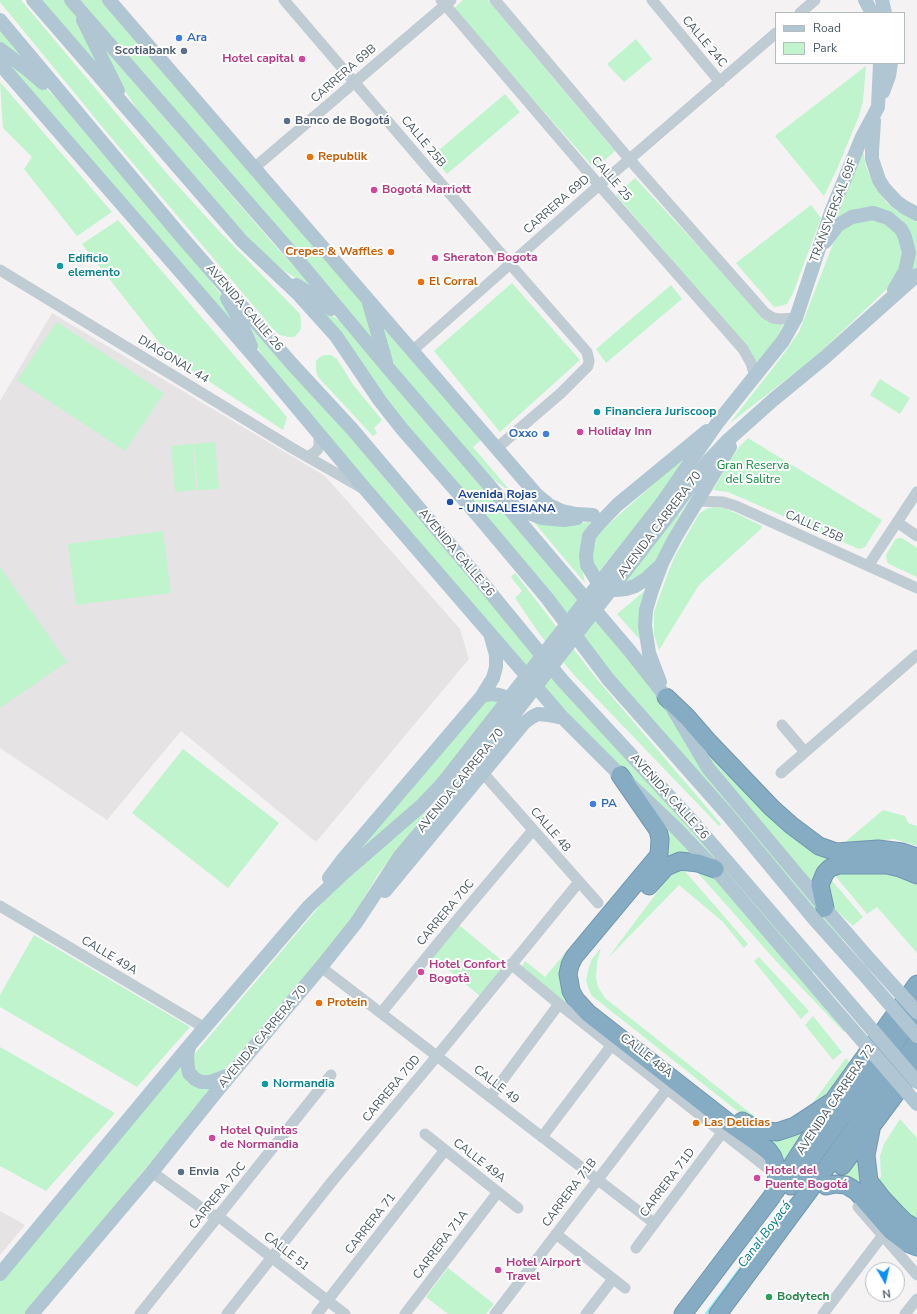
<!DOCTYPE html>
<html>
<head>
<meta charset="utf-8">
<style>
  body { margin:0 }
  #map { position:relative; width:917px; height:1314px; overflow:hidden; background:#f5f2f3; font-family:"Nunito Sans",sans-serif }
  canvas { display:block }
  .legend { position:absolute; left:775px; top:12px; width:130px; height:52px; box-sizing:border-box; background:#fff; border:1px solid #b6bdc0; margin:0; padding:5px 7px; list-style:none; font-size:12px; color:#485962 }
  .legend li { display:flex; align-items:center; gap:8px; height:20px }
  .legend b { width:20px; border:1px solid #b6bdc0 }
  .north { position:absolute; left:865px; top:1262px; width:40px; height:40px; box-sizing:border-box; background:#fff; border:1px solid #b6bdc0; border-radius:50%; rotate:172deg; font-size:11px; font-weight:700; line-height:16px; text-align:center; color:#485962 }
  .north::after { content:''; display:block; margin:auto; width:14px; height:18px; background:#0a8ff7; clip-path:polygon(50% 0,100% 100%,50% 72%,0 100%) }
</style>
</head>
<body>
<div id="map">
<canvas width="917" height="1314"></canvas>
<ul class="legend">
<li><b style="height:5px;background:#b0c6d3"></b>Road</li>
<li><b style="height:11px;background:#bff4cd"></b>Park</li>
</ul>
<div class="north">N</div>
</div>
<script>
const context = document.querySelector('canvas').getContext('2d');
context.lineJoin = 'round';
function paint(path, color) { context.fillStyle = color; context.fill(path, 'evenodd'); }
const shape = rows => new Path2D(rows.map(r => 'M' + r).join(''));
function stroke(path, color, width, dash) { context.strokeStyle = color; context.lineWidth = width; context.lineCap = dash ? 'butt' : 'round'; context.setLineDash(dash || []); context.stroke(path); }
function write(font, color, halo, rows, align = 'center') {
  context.font = font + ' "Nunito Sans",sans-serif'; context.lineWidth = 4; context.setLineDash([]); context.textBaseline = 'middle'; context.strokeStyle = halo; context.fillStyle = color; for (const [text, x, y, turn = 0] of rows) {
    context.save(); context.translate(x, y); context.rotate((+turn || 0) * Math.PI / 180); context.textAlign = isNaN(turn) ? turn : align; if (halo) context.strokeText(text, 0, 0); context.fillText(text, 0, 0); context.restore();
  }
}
const education = shape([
  [52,313,325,476,460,629,469,659,316,842,181,731,107,820,0,748,0,401],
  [0,1211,25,1225,0,1255]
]);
const green = shape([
  [0,0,21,0,169,176,219,231,300,314,301,320,301,328,299,332,294,337,288,337,280,335,274,330,109,135,0,2],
  [38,0,65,0,77,17,108,79],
  [80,0,103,0,361,299,377,348],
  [463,0,488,0,615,151,595,169,453,9],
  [0,30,27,60,0,44],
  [636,39,652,59,624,82,607,64],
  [98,41,277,248,317,291,283,270,260,250,195,179,145,122,108,64],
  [2,58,47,89,75,118,209,279,225,300,241,333],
  [866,66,863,101,859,116,837,169,824,196,775,136],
  [0,82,112,212,77,236,24,169,32,157,3,128],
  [505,94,520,112,447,174,432,156],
  [862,146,866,167,876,189,887,203,896,210,917,222,917,268,909,275,910,232,900,219,890,212,868,207,856,209,832,222],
  [635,178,768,321,783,325,777,338,757,364,750,350,616,195],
  [811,205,821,218,793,293,787,304,780,306,774,307,736,263],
  [875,217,895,228,904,252,903,266,889,287,814,358,730,423,783,355,799,332,833,244,840,230,851,222],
  [118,220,287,417,283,430,169,355,82,244],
  [512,283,580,360,500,432,434,351],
  [671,285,682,299,606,363,596,349],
  [310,300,344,324,636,666,844,938,841,940,676,750,407,426],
  [375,315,482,439,473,447,513,494,486,474,390,366],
  [242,317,346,432,394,490,814,971,812,973,650,796,554,700,444,573,263,358],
  [57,322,164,393,125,451,17,380],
  [325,355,331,355,337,359,354,386,382,420,374,428,377,433,373,436,318,377,316,371,316,361,320,357],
  [880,379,910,398,900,414,870,395],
  [748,438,882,520,865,547,859,549,728,492,713,490,730,461,739,447],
  [215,442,219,489,198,490,194,444],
  [193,444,196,490,175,492,171,446],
  [695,447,658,499,597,574,591,558,593,540,600,532],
  [712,466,655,564,641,579,620,586,676,515,679,515],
  [714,507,724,508,742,516,762,526,761,529,699,585,659,650,654,635,654,612,668,573,675,556,699,514,706,509],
  [533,521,578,524,591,521,587,528,580,559,585,583],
  [163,531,171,593,76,605,68,544],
  [898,538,902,538,917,548,917,577,889,564,887,562,886,555,895,540],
  [0,567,67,662,0,708],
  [515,573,596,678,721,824,719,826,575,676,541,636,515,598,522,591,511,577],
  [648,588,641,641,617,614],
  [486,700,501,700,435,782,402,816,358,852],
  [683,716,798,837,917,863,917,867,867,858,813,886,711,764],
  [183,749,279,823,228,888,132,813],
  [883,810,905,816,908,823,917,826,917,846,894,839,849,844,844,843],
  [425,811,426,813,377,876,360,905,330,948,220,1075,208,1078,194,1074,192,1057,324,901,365,863],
  [655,816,697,859,662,861],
  [691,865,710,872,846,1030,844,1032,775,960],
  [636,868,641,871,564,986,733,1132,562,1004,522,966,525,961,545,977],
  [679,869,683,869,748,944,744,948,723,922,679,885,608,958,670,875],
  [832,872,886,872,907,879,917,885,917,953,877,907,867,914],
  [651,874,652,876,581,958,576,972,576,979,579,991,588,1003,751,1131,764,1136,775,1137,798,1131,817,1121,784,1167,782,1159,773,1145,749,1133,585,1003,577,992,573,979,574,971,580,957],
  [828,876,863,917,853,926,832,906,828,900],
  [459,925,506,964,480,996,433,957],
  [34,935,190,1027,137,1087,0,1007,0,995],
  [601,948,597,962,596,978,598,987,605,998,759,1120,765,1123,755,1125,591,995,586,981,589,967,592,959],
  [759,957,809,1011,801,1019,754,961],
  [813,1016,842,1052,833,1060,805,1025],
  [0,1047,115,1113,46,1191,0,1166],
  [846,1058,852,1065,830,1096,801,1116,790,1117,808,1109],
  [182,1063,203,1088,211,1089,25,1314,0,1314,0,1281],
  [900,1119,917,1138,917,1225,874,1184,881,1177,880,1156,884,1144],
  [862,1146,860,1164,917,1236,917,1241,838,1176],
  [448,1268,494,1304,486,1314,448,1314,426,1297]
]);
const stream = shape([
  [706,1314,792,1199]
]);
const minor = shape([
  [284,0,510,264,587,352,589,361,588,366,561,393,497,448],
  [441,0,599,185,743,349,751,363,755,377],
  [495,0,630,160,765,313,773,318,780,319,796,318],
  [652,0,720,82],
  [800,13,815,0],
  [254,168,451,0],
  [0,270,292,448,362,488],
  [412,351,596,188,776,33],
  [308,457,315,452,318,449,319,444,319,434],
  [698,501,723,502,736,506,917,588],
  [897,522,917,536],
  [868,566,917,492],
  [782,725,805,752],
  [483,773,598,903],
  [781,773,917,655],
  [0,906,205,1028],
  [511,964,559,1004,766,1167],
  [321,967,654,1223],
  [381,1013,457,920,533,830],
  [490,1097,559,1004],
  [425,1134,518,1208],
  [542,1137,611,1046],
  [152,1172,210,1214,218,1216,345,1314],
  [858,1207,917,1275],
  [556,1234,625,1288],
  [636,1248,722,1133],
  [140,1314,331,1075],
  [227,1314,334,1179,437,1056,579,882],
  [317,1314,445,1150],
  [405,1314,498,1192],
  [495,1314,667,1089],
  [586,1314,613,1279],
  [823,1314,883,1235],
  [905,1314,917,1299]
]);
const major = shape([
  [33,0,242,241,299,295,336,336,380,401,402,429,478,516,547,598,608,679,728,815,815,920,860,970],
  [71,0,297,259,388,368,494,491,629,650,666,697,708,768,825,908,871,961],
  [109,0,537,495,549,505,562,511,576,514,593,515],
  [865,0,872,13],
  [882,0,885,13],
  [0,20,180,235,292,364,352,429,480,580,562,680,693,822,839,991],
  [83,20,118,91],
  [0,49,28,70,43,83],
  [0,64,257,360,366,490,563,718,620,775,676,828,715,869,827,1000],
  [883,92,889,76,891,63],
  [874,121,872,151,872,159,879,180,884,188,896,201,904,207,917,214],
  [825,242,838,225,852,217,873,213,888,218,901,229,905,237,909,253,905,271,894,290],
  [296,285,320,300,331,309],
  [227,298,240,321,251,346],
  [369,303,386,362],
  [508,501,526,512,542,518,564,520,577,518],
  [662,503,718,422,783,341,796,318,831,212,862,137,878,107,880,63],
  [672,511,710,459,727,441,773,400,823,359,917,275],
  [660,566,646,579,635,586,626,589,616,590,606,587,597,581,587,565,586,555,589,536,597,526,617,505,707,431],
  [660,682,649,653,645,626,646,610,652,590,662,563,675,538,730,447],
  [482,696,491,694,499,695,508,698,515,708],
  [329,878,344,858,482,696,493,678,496,667,496,655,491,637],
  [385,891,524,723,532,717,538,714,548,715,563,718],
  [189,1047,187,1055,188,1068,189,1073,195,1079,201,1082,210,1082,229,1075],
  [0,1274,189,1046,309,906,345,872,421,806,442,784],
  [32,1314,152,1172,217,1091,321,967,356,923,400,856,453,793]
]);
const highway = shape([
  [666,697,687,717,707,740,772,808,791,825,819,846,836,852,878,849,902,852,917,857],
  [620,775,658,830,660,839,659,855,574,957,570,965,568,974,571,991,576,1000,588,1013,729,1123,768,1150,773,1157,776,1166,777,1173,776,1181,773,1195],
  [649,886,666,867,680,861,698,863,715,869],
  [825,908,820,885,825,873,830,868,839,865,887,865,900,868,917,875],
  [742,1121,759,1130,777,1132,795,1126,833,1101],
  [871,1130,866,1155,869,1181,882,1198,896,1213,905,1222,917,1229],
  [842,1166,917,1065],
  [791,1186,877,1069,917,1011],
  [826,1186,835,1184,846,1185,856,1191,891,1231,907,1243,917,1247],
  [683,1314,773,1195,833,1101,917,984],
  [718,1314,834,1157,917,1042]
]);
const majorBridge = shape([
  [442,784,662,503],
  [453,793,672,511],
  [871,961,917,1012],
  [860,970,917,1036],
  [839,991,917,1082],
  [827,1000,917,1104]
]);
const markers = [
  [179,38,4,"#3f7fe0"],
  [184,51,4,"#5c6f8a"],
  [302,59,4,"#d1479c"],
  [287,121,4,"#5c6f8a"],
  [310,157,4,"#e8710a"],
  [374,190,4,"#d1479c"],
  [391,252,4,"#e8710a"],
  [435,258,4,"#d1479c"],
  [60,266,4,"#0f9aa8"],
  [421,282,4,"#e8710a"],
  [597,412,4,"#0f9aa8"],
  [580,432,4,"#d1479c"],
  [546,434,4,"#3f7fe0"],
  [450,502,4,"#1a4fb4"],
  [593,804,4,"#3f7fe0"],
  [421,972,4,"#d1479c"],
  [319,1003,4,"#e8710a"],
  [265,1084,4,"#0f9aa8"],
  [696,1123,4,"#e8710a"],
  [212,1138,4,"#d1479c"],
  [181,1172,4,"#5c6f8a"],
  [757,1178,4,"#d1479c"],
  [498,1270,4,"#d1479c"],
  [769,1297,4,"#2e9e5b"]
];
const shopNames = [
  ["Ara",187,38],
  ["Oxxo",538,434,"right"],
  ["PA",601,804]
];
const streetNames = [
  ["CALLE 24C",704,42,50],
  ["CARRERA 69B",344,74,-41],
  ["CALLE 25B",423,142,50],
  ["CALLE 25",611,179,49],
  ["CARRERA 69D",557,205,-41],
  ["TRANSVERSAL 69F",834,211,-69],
  ["AVENIDA CALLE 26",244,308,49],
  ["DIAGONAL 44",173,360,31],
  ["AVENIDA CARRERA 70",660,525,-53],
  ["CALLE 25B",814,527,24],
  ["AVENIDA CALLE 26",456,553,50],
  ["AVENIDA CARRERA 70",461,781,-51],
  ["AVENIDA CALLE 26",669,797,48],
  ["CALLE 48",550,830,49],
  ["CARRERA 70C",446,913,-50],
  ["CALLE 49A",109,956,31],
  ["AVENIDA CARRERA 70",263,1037,-50],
  ["CALLE 48A",646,1056,38],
  ["CALLE 49",496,1085,38],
  ["CARRERA 70D",392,1089,-50],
  ["AVENIDA CARRERA 72",836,1100,-56],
  ["CALLE 49A",479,1161,38],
  ["CARRERA 71D",668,1183,-53],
  ["CARRERA 71B",570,1193,-53],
  ["CARRERA 70C",218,1196,-51],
  ["CARRERA 71",371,1224,-52],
  ["CARRERA 71A",441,1245,-53],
  ["CALLE 51",286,1252,38]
];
const serviceNames = [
  ["Scotiabank",176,51,"right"],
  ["Banco de Bogotá",295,121],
  ["Envia",189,1172]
];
const hotelNames = [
  ["Hotel capital",294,59,"right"],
  ["Bogotá Marriott",382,190],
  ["Sheraton Bogota",443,258],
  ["Holiday Inn",588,432],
  ["Hotel Confort",429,965],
  ["Bogotà",429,979],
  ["Hotel Quintas",220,1131],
  ["de Normandia",220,1145],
  ["Hotel del",765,1171],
  ["Puente Bogotá",765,1185],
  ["Hotel Airport",506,1263],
  ["Travel",506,1277]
];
const foodNames = [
  ["Republik",318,157],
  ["Crepes & Waffles",383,252,"right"],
  ["El Corral",429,282],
  ["Protein",327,1003],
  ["Las Delicias",704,1123]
];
const cultureNames = [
  ["Edificio",68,259],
  ["elemento",68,273],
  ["Financiera Juriscoop",605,412],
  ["Normandia",273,1084]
];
const parkNames = [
  ["Gran Reserva",753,466],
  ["del Salitre",753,480]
];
const transitNames = [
  ["Avenida Rojas",458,495],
  ["- UNISALESIANA",458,509]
];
const leisureNames = [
  ["Bodytech",777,1297]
];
const waterNames = [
  ["Canal Boyacá",765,1235,-53]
];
paint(education, '#e6e3e5');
paint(green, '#bff4cd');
stroke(stream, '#88ecf5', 2.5);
stroke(highway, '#7197b1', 19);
stroke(minor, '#bfccd3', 11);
stroke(major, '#b0c6d3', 14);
stroke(highway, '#86acc4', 17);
stroke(majorBridge, '#b0c6d3', 14);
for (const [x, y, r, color] of markers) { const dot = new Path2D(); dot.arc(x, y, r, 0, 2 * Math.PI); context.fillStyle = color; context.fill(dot); stroke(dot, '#fff', 1.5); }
write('bold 12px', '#366cbe', '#fff', shopNames, 'left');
write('12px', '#485962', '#fff', streetNames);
write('bold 12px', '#4e5e75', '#fff', serviceNames, 'left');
write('bold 12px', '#b23c85', '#fff', hotelNames, 'left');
write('bold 12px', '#c56008', '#fff', foodNames, 'left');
write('bold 12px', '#0d838f', '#fff', cultureNames, 'left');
write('12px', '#0f873c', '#fff', parkNames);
write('bold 12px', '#164399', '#fff', transitNames, 'left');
write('bold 12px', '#27864d', '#fff', leisureNames, 'left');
write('italic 13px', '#057e89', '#fff', waterNames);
</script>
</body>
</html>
